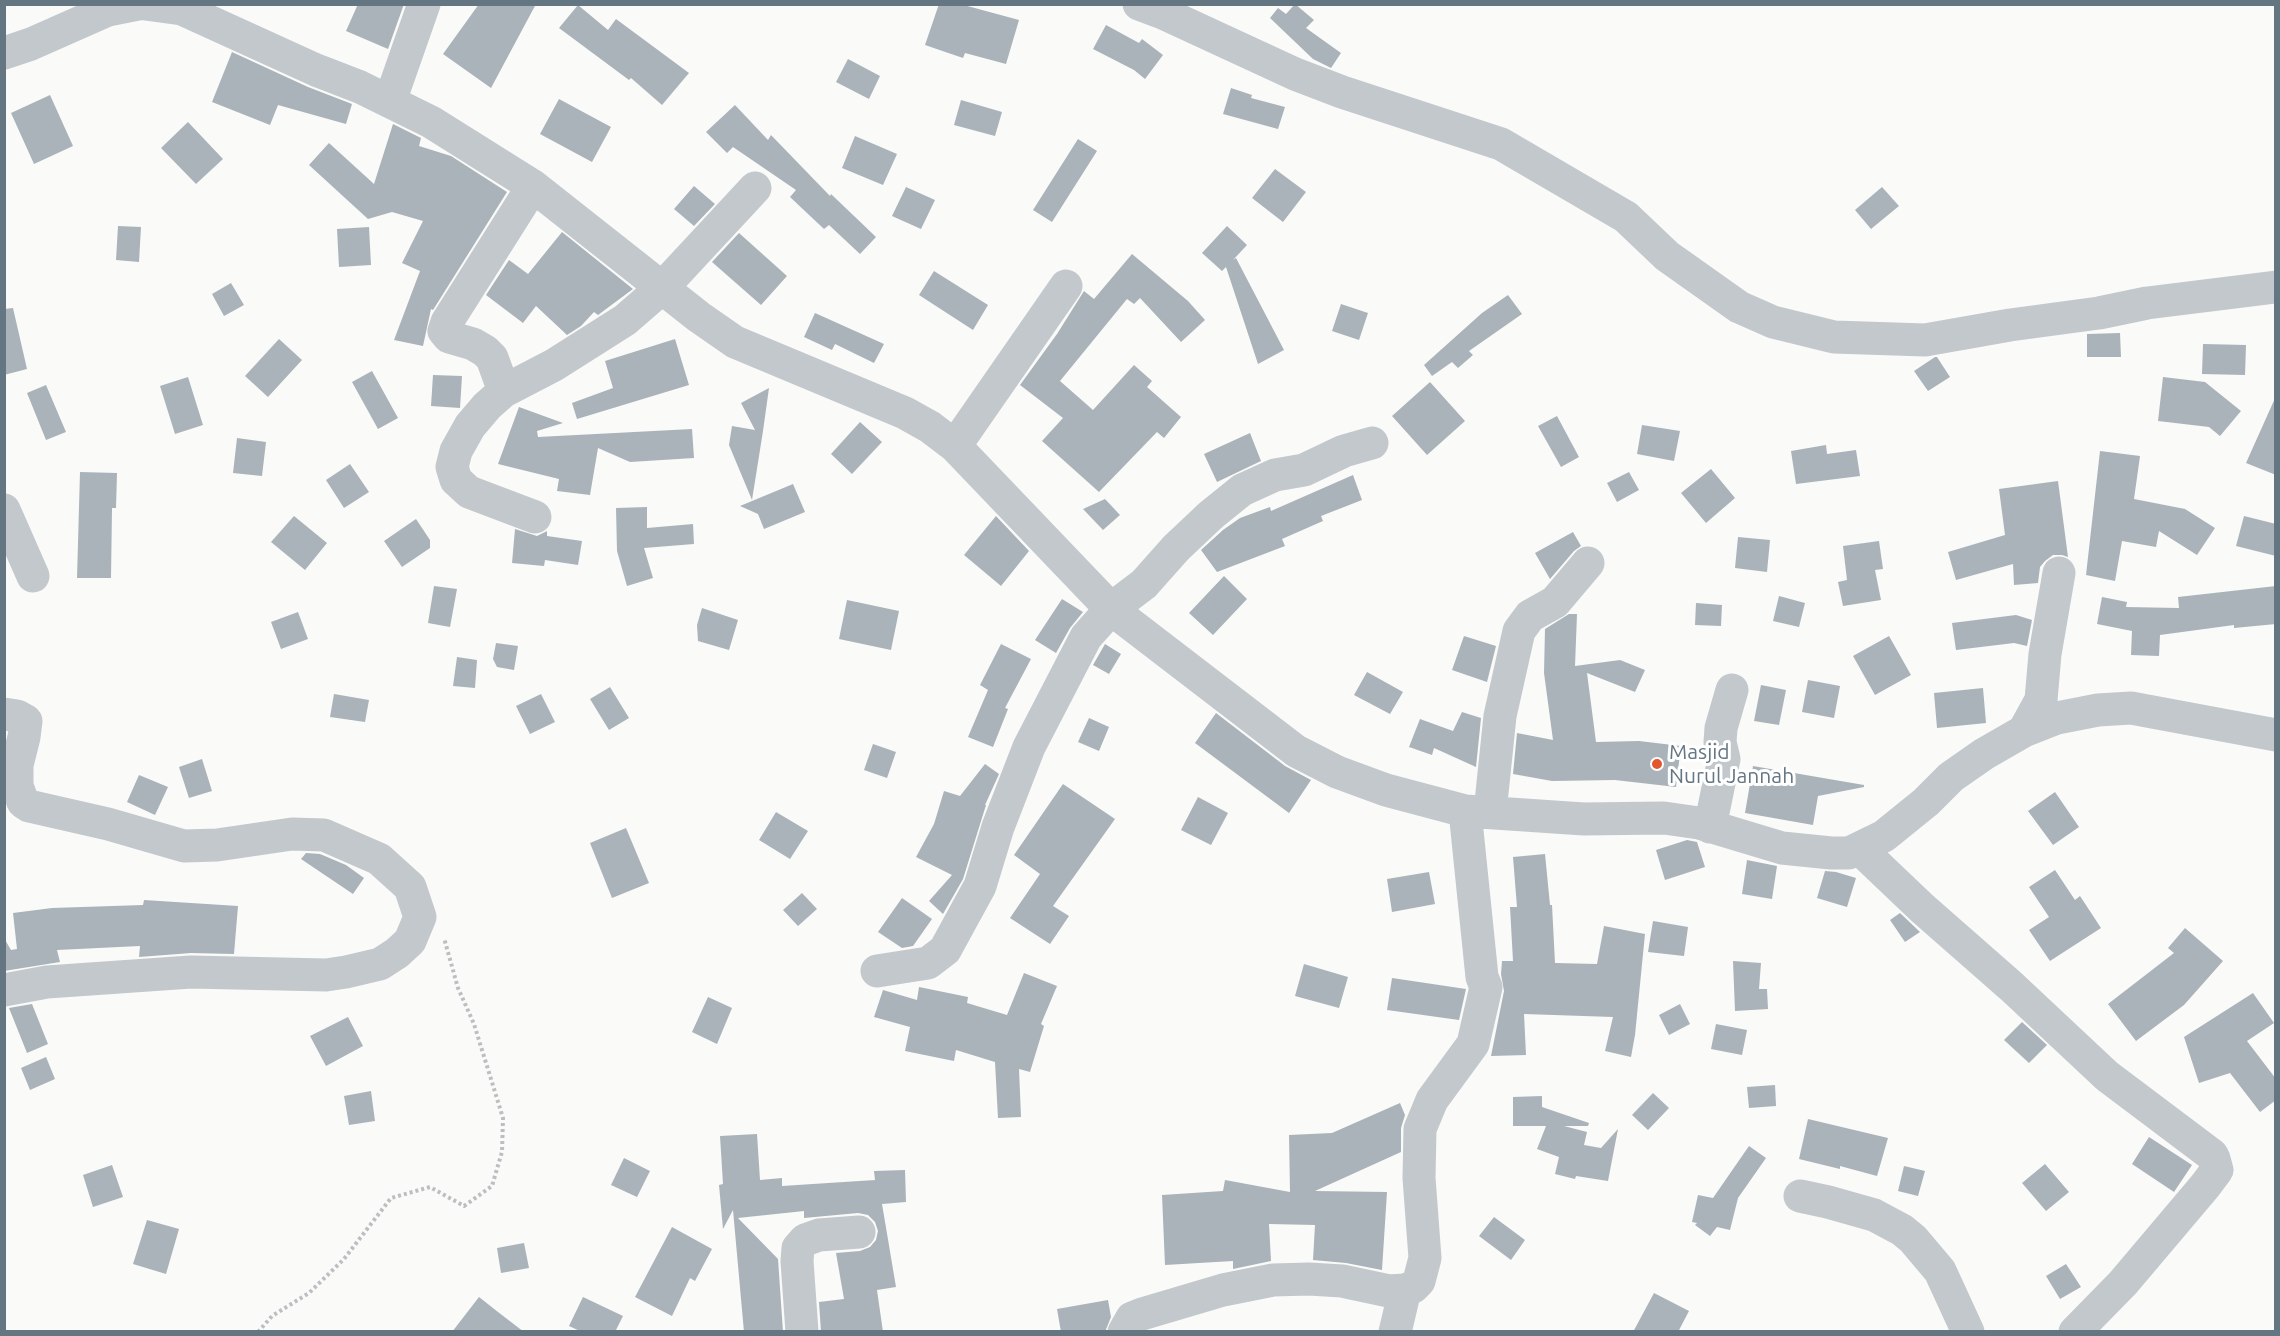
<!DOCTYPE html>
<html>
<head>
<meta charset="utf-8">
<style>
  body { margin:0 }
  #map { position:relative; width:2280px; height:1336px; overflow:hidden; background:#fafaf8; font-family:Ubuntu,sans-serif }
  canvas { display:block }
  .frame { position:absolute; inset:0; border:6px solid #657683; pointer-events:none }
</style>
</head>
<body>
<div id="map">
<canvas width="2280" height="1336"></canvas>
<div class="frame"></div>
</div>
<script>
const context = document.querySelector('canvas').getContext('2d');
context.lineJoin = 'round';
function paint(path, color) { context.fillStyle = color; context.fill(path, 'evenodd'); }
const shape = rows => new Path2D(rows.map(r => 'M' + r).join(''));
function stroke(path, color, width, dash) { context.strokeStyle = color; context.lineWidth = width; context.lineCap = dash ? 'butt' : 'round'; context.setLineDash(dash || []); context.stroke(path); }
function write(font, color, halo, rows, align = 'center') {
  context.font = font + ' Ubuntu,sans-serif'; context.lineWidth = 6; context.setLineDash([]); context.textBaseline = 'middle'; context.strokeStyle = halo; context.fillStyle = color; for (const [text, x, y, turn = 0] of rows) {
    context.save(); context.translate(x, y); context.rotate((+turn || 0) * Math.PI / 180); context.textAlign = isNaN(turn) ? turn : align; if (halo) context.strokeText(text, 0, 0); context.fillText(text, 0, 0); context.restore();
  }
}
const building = shape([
  [358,4,404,4,388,49,346,31],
  [479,4,536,4,491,88,443,54],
  [939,4,960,4,1019,20,1006,64,965,53,963,58,925,45],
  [1295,4,1314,20,1306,28,1341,53,1331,68,1313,59,1270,18,1278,8,1286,14],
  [578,5,608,30,616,19,689,73,662,105,631,78,629,80,559,28],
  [1106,25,1139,43,1142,39,1163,55,1145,79,1134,70,1093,49],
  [232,52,308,87,352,104,346,124,278,105,270,125,212,102],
  [848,59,880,76,869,99,836,82],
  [1231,88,1252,95,1251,98,1285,107,1278,129,1223,114],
  [50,95,73,146,34,164,11,113],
  [559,99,611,127,592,162,540,134],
  [961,100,1002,112,995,136,954,125],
  [735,105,768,140,771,135,830,196,831,194,876,237,860,254,829,225,824,229,790,197,796,190,733,147,727,153,706,132],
  [188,122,223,159,196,184,161,148],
  [393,124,421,138,419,146,451,156,507,192,433,310,431,309,423,346,394,340,420,271,402,263,423,221,392,212,368,219,309,165,329,143,374,184],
  [855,136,897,154,883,185,842,168],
  [1078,139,1097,151,1052,222,1033,210],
  [1275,169,1306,192,1283,222,1252,198],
  [694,186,715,204,694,226,674,209],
  [906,187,935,200,921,229,892,216],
  [1882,187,1899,206,1871,229,1855,210],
  [118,226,141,227,139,262,116,260],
  [1227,226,1247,245,1233,260,1236,258,1284,350,1258,364,1226,267,1222,271,1202,253],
  [369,227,371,265,339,267,337,229],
  [562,232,633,289,598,315,594,312,581,326,567,335,536,306,523,323,486,295,509,260,528,274],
  [739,233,787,276,761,305,712,262],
  [1132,254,1188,301,1205,320,1181,342,1140,298,1134,304,1127,299,1060,381,1093,410,1134,365,1152,381,1147,387,1181,417,1164,438,1157,432,1099,492,1042,441,1063,418,1020,385,1057,334,1084,291,1094,299],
  [934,271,988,305,973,330,919,295],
  [231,283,244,305,224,316,212,294],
  [1508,295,1522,314,1469,351,1473,355,1458,368,1452,362,1432,376,1424,365,1482,313],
  [1341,304,1368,313,1359,340,1332,331],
  [13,308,27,369,4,375,4,309],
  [815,313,884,344,874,363,835,344,832,350,804,337],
  [2120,333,2121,357,2087,357,2087,334],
  [279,339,302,360,268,397,245,376],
  [675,339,689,385,577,419,572,403,613,388,605,361],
  [2203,344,2246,345,2245,375,2202,374],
  [1935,357,1937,357,1950,377,1928,391,1914,371],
  [372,371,398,418,378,429,352,382],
  [433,375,462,376,460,408,431,406],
  [188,377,203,425,175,434,160,386],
  [2163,377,2205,382,2241,411,2220,436,2209,427,2158,421],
  [1430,382,1465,421,1427,455,1392,416],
  [46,385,66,432,46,440,27,393],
  [769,388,763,431,752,500,729,445,732,426,755,430,741,403],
  [2276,396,2276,475,2246,463],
  [519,407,563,423,537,431,538,437,692,429,694,458,630,462,598,448,590,495,557,491,559,479,498,464],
  [1557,416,1579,457,1561,467,1538,426],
  [860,422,882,442,852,474,831,454],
  [1642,425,1680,431,1674,461,1637,454],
  [1250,433,1261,461,1217,482,1204,454],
  [237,438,266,442,262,476,233,473],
  [1826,445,1827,454,1856,450,1860,476,1796,484,1791,451],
  [2100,451,2140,456,2134,499,2185,509,2215,528,2197,555,2159,531,2156,547,2122,541,2115,581,2086,575],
  [350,464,369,492,344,508,326,480],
  [1711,469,1735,498,1706,523,1681,493],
  [80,472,117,473,116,508,112,508,111,578,77,578],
  [1629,472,1639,490,1617,502,1607,483],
  [1353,475,1362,500,1321,516,1323,521,1282,539,1285,546,1217,572,1201,550,1223,530,1240,518,1270,507,1271,511],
  [2058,481,2068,557,2062,555,2053,555,2045,561,2040,567,2038,583,2014,585,2013,564,1956,580,1948,552,2005,535,1999,489],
  [793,484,805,512,764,529,758,514,740,506],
  [1105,499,1120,515,1103,530,1083,509],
  [647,507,647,528,693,524,694,544,644,548,653,578,627,586,617,551,616,508],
  [294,516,327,543,305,570,271,542],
  [996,516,1029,551,1001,586,964,555],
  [2244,516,2276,524,2276,556,2236,546],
  [416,519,430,540,430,548,402,567,384,541],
  [515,529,537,536,547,531,547,536,582,541,578,565,545,560,544,566,512,563],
  [1573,532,1581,546,1574,551,1550,579,1535,553],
  [1738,537,1770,540,1767,572,1735,568],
  [1879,541,1883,569,1875,570,1881,600,1843,606,1838,582,1847,580,1843,546],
  [1224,576,1247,599,1213,635,1189,613],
  [434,586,457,589,450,627,428,623],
  [2276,586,2276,624,2234,628,2234,625,2160,635,2159,656,2131,655,2132,631,2097,624,2102,597,2127,602,2126,607,2179,608,2178,597],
  [1779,596,1805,603,1799,627,1773,621],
  [1062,599,1083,612,1070,628,1056,653,1035,640],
  [847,600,899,611,891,650,839,639],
  [1696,603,1722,605,1721,626,1695,625],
  [702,608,738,620,729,650,698,641,697,625],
  [298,612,308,639,281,649,271,622],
  [1569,614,1577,614,1575,666,1620,660,1645,670,1635,692,1587,673,1596,742,1639,741,1681,746,1676,787,1615,780,1552,781,1513,774,1517,733,1553,740,1544,673,1545,629],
  [2016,615,2032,620,2027,646,2014,643,1956,650,1952,623],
  [1464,636,1496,646,1487,682,1452,670],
  [1889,636,1911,675,1875,695,1853,656],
  [496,643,518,646,514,670,497,667,493,659],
  [1001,644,1031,659,1005,708,1008,709,993,747,968,737,988,690,980,685],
  [1105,644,1121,654,1109,674,1093,665],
  [457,657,477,660,475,688,453,686],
  [1367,672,1403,692,1390,714,1354,695],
  [1808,680,1840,686,1834,718,1802,712],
  [1761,685,1786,690,1779,725,1754,721],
  [610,687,629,718,609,730,590,699],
  [1983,688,1986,723,1937,728,1934,693],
  [334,694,369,700,365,722,330,717],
  [541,694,555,722,530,734,516,706],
  [1462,712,1481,718,1476,767,1434,748,1432,755,1409,747,1420,719,1453,731],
  [1216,713,1285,766,1311,780,1289,813,1195,743],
  [1089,718,1109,727,1099,751,1078,742],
  [873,744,896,752,887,778,864,770],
  [202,759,212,791,189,798,179,767],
  [985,764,999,774,985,805,986,805,963,879,943,914,929,901,952,875,916,857,934,824,944,791,960,796],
  [1753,766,1864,785,1864,787,1818,796,1813,825,1745,813],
  [139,775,168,787,155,815,127,802],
  [1063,784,1115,819,1053,906,1069,916,1050,944,1010,918,1040,874,1014,855],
  [2055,792,2079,827,2053,845,2028,811],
  [1198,797,1228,813,1211,845,1181,830],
  [776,812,808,831,790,859,759,840],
  [626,828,649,883,612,898,590,843],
  [1687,840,1697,842,1705,867,1665,880,1656,850],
  [306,853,320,854,346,865,364,878,353,894,301,859],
  [1545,854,1550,905,1552,905,1555,963,1597,964,1604,926,1645,934,1635,1035,1631,1057,1605,1051,1613,1017,1524,1014,1526,1055,1491,1056,1504,991,1501,974,1502,961,1513,961,1510,907,1517,907,1513,857],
  [1747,860,1777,866,1772,899,1742,894],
  [2055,870,2075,900,2080,896,2101,928,2050,961,2029,930,2049,917,2029,887],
  [1825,871,1836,872,1856,878,1847,907,1817,898],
  [1429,872,1435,904,1392,912,1387,879],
  [802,893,817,909,798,926,783,910],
  [902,898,932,919,913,946,902,948,878,932],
  [144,900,238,906,234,954,191,953,139,957,140,946,57,950,60,962,4,971,4,938,11,950,17,949,13,913,52,908,143,905],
  [1900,913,1920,932,1905,942,1890,920],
  [1653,921,1688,927,1684,956,1648,952],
  [2185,928,2223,961,2184,1005,2136,1041,2108,1004,2174,953,2168,948],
  [1733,961,1761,963,1759,989,1767,989,1768,1009,1735,1011],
  [1304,964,1348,977,1339,1008,1295,996],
  [1024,973,1057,986,1041,1024,1044,1026,1030,1072,1019,1069,1021,1117,998,1118,995,1062,956,1050,954,1061,905,1051,910,1027,874,1017,883,990,917,1000,919,987,968,997,967,1003,1007,1015],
  [1392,978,1466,989,1459,1020,1387,1010],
  [2253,993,2274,1023,2247,1041,2276,1079,2276,1100,2260,1112,2230,1073,2199,1083,2184,1037],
  [708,997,732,1008,717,1044,692,1032],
  [32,1004,48,1044,27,1053,9,1008],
  [1680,1004,1690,1024,1669,1035,1659,1015],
  [348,1017,363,1046,326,1066,310,1036],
  [2022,1022,2047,1045,2029,1063,2004,1040],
  [1716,1024,1747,1030,1742,1055,1711,1049],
  [46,1057,55,1079,30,1090,21,1068],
  [1775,1085,1776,1106,1749,1108,1747,1087],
  [371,1091,375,1121,349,1125,344,1096],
  [1653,1093,1669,1108,1648,1130,1632,1115],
  [1542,1096,1542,1107,1589,1123,1588,1126,1564,1126,1587,1132,1584,1145,1601,1148,1618,1129,1608,1181,1576,1176,1575,1179,1555,1174,1559,1157,1537,1149,1546,1126,1513,1126,1513,1097],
  [1400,1103,1405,1115,1401,1128,1401,1152,1315,1191,1387,1192,1382,1270,1346,1263,1313,1260,1315,1225,1269,1224,1271,1261,1233,1269,1233,1261,1165,1265,1162,1195,1223,1191,1225,1180,1290,1192,1289,1135,1332,1133],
  [1808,1119,1888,1138,1877,1176,1840,1166,1840,1169,1799,1159],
  [757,1134,760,1180,782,1178,782,1186,875,1180,874,1171,905,1170,906,1202,882,1204,896,1287,877,1290,883,1332,821,1332,819,1302,844,1299,836,1253,860,1251,870,1247,876,1240,878,1231,875,1222,868,1215,858,1213,804,1218,804,1211,738,1218,778,1259,783,1332,744,1332,733,1210,723,1229,719,1185,723,1184,720,1136],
  [2149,1137,2192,1165,2174,1192,2132,1164],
  [1749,1146,1766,1158,1738,1198,1730,1230,1717,1227,1710,1236,1695,1225,1697,1223,1692,1222,1698,1195,1713,1198],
  [624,1158,650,1171,637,1197,611,1185],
  [2045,1164,2069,1192,2046,1211,2022,1183],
  [112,1165,123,1197,93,1207,83,1175],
  [1904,1166,1925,1171,1918,1196,1898,1191],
  [1494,1217,1525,1240,1511,1260,1479,1236],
  [147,1220,179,1229,166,1274,133,1264],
  [672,1227,712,1249,695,1281,690,1278,672,1316,635,1297],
  [524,1243,529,1268,501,1273,497,1248],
  [2066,1264,2081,1287,2060,1299,2046,1276],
  [1654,1293,1689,1311,1678,1332,1633,1332],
  [479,1297,498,1312,524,1332,452,1332],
  [583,1297,623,1316,615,1332,582,1332,569,1326],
  [1108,1300,1111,1317,1105,1332,1061,1332,1057,1309]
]);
const path = shape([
  [258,1332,272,1316,309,1293,344,1259,391,1198,430,1187,464,1206,492,1186,502,1152,503,1118,474,1024,458,988,444,938]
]);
const minor = shape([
  [145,4,182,9,316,70,360,87,431,122,533,186,699,317,735,342,905,413,930,427,955,446,1111,609,1296,751,1337,772,1386,790,1465,811,1584,819,1664,818,1699,823,1782,848,1831,853,1849,853,1884,836,1926,802,1951,777,1984,754,2024,731,2057,718,2098,710,2131,708,2276,735],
  [1139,4,1163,13,1295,74,1342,92,1501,144,1626,217,1667,256,1739,307,1773,322,1834,337,1925,340,2010,325,2099,313,2147,303,2276,287],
  [4,53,31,44,108,10,138,4],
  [390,101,424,4],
  [504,391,492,358,485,351,473,344,449,337,444,331,447,322,533,186],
  [955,446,1066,286],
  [4,510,33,576],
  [535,517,469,492,456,480,452,467,456,451,470,426,487,406,504,391,554,365,625,320,663,287,755,188],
  [4,714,17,716,26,721,24,737,17,765,17,786,23,802,29,806,108,824,184,846,217,845,292,834,324,835,379,859,410,887,420,917,410,941,397,953,380,964,346,972,326,975,191,972,47,982,4,990],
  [2024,731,2041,700,2045,654,2059,573],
  [1490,812,1500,716,1519,631,1530,616,1555,602,1588,563],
  [1710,827,1724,759,1720,742,1721,728,1732,690],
  [1860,849,1922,908,2012,987,2107,1076,2212,1155,2214,1159,2217,1170,2205,1186,2123,1283,2075,1332],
  [877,971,928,963,945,950,980,886,998,827,1029,747,1086,637,1111,609,1144,584,1176,548,1211,515,1242,490,1275,475,1304,470,1344,451,1372,443],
  [1800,1196,1828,1202,1874,1215,1902,1230,1913,1239,1940,1271,1968,1332],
  [802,1332,797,1261,798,1248,805,1240,819,1235,859,1232],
  [1124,1332,1132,1318,1142,1314,1223,1290,1273,1280,1309,1279,1342,1281,1389,1291,1405,1290,1413,1287,1419,1281,1425,1258,1419,1178,1420,1129,1432,1100,1473,1044,1486,987,1482,977,1465,811],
  [1395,1332,1405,1290]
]);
const markers = [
  [1657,764,6,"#e4572e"]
];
const poiNames = [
  ["Masjid",1669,752],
  ["Nurul Jannah",1669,776]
];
paint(building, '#aab3b9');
stroke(path, '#bbbfc2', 4, [3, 3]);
stroke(minor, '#c3c8cc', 33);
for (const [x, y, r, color] of markers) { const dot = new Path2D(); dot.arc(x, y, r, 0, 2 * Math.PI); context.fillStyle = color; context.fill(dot); stroke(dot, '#fff', 2); }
write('21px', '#657683', '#fff', poiNames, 'left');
</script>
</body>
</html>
